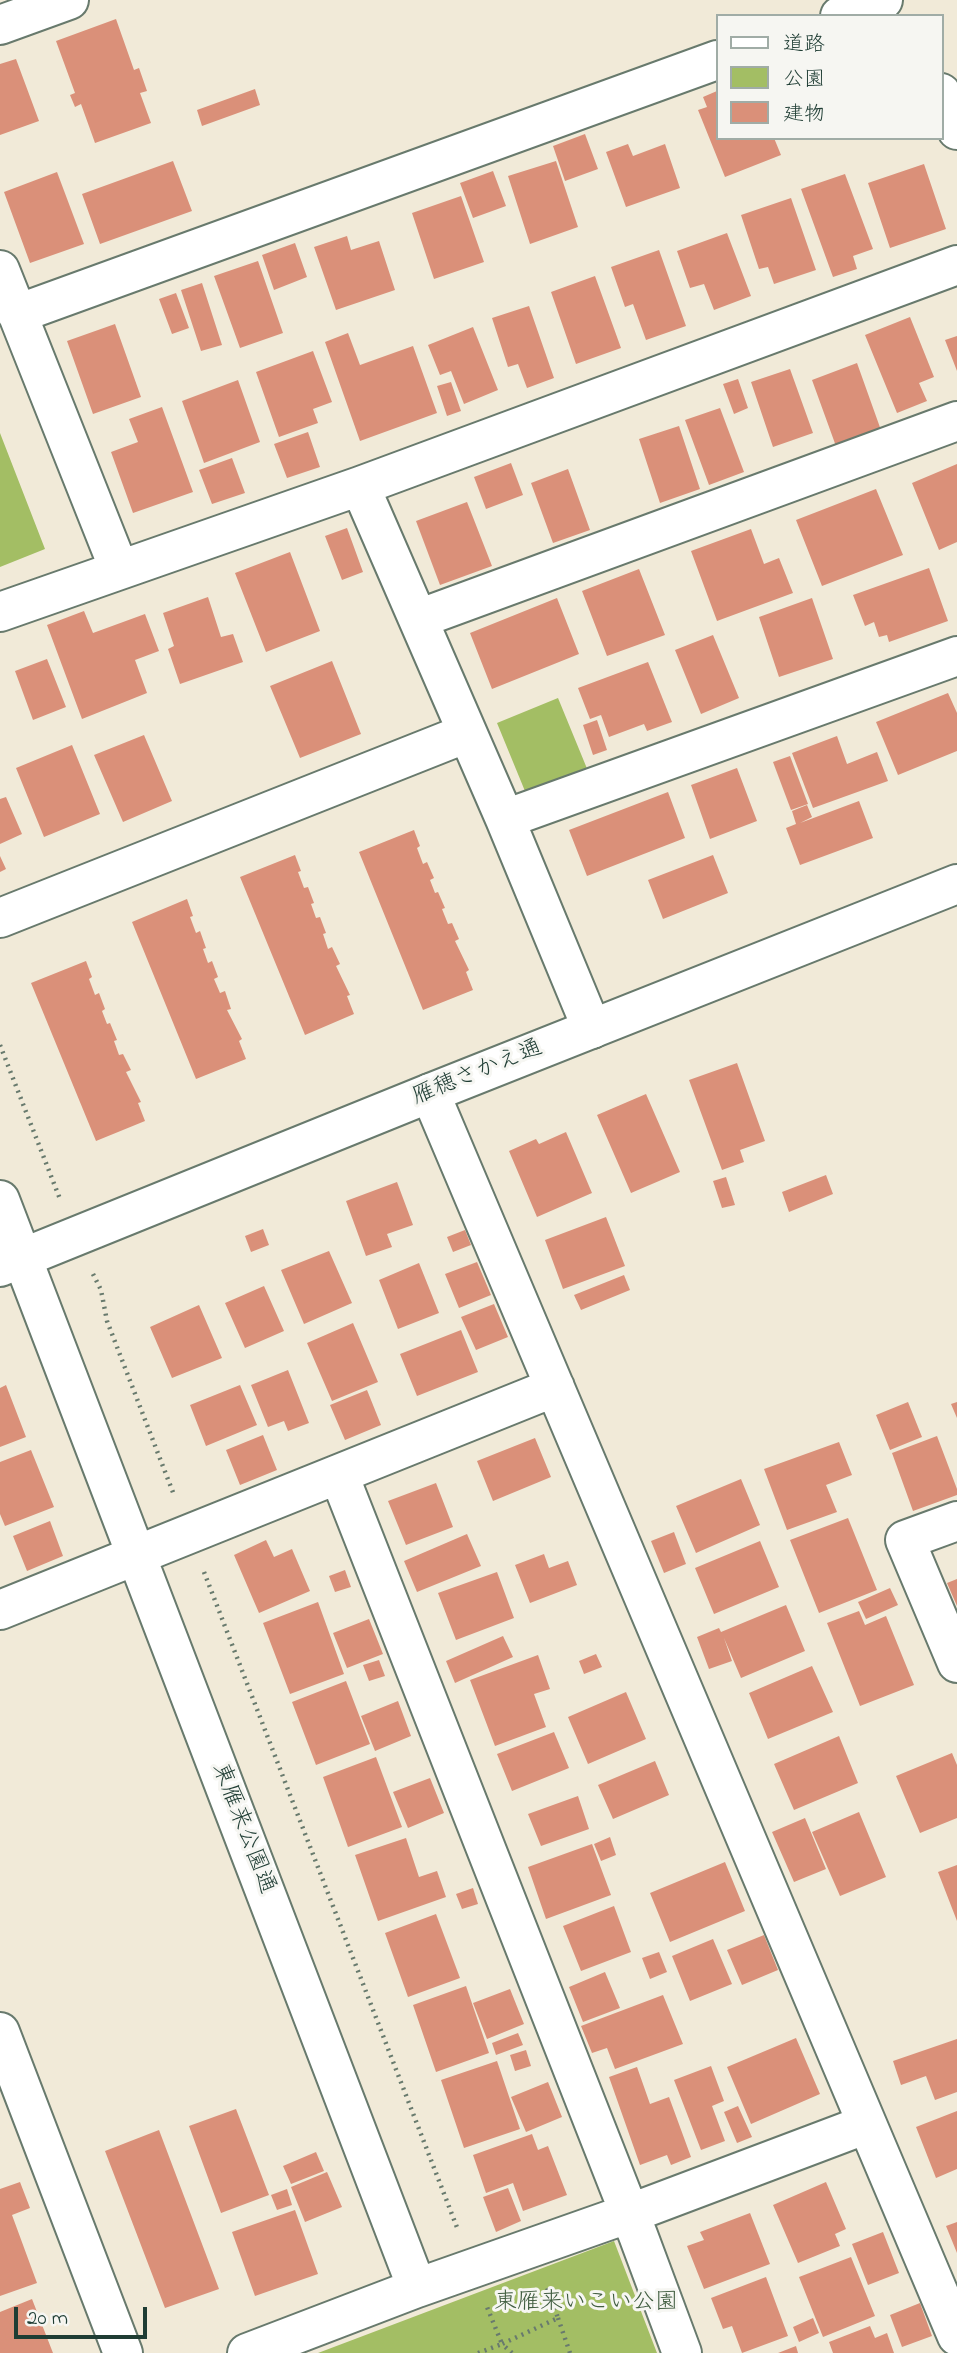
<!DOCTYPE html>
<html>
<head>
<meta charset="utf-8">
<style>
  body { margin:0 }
  #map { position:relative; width:957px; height:2353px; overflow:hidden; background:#f1ead8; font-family:"Indie Flower","Klee One",sans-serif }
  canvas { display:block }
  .legend { position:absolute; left:716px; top:14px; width:228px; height:126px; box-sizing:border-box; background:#f6f6f2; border:2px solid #a0aca6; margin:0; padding:9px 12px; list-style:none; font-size:21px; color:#1f3d34 }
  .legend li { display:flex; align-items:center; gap:14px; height:35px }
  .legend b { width:35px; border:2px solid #a0aca6 }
  .scale { position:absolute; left:14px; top:2307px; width:133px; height:32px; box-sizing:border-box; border:4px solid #1f3d34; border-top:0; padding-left:9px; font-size:21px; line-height:24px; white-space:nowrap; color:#1f3d34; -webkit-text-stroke:5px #f6f6f2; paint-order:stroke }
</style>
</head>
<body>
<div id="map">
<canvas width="957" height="2353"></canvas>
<ul class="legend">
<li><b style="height:9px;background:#fff"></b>道路</li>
<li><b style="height:19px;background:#a3be64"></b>公園</li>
<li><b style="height:19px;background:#da9079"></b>建物</li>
</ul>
<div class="scale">20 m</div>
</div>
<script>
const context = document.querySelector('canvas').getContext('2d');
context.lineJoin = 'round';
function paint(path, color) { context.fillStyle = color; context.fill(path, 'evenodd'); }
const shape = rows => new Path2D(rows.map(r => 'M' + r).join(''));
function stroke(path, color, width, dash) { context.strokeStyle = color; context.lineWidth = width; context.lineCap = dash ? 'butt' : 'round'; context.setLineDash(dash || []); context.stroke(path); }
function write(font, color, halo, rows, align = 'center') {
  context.font = font + ' "Indie Flower","Klee One",sans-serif'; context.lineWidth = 6; context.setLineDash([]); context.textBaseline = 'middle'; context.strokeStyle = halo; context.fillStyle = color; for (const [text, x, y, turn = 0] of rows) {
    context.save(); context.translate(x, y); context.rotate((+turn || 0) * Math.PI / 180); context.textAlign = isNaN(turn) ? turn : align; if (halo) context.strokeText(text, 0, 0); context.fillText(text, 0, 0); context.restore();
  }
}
const green = shape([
  [0,433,45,549,0,567],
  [558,698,588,771,527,796,497,723],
  [614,2241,657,2353,318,2353]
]);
const building = shape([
  [116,19,134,70,139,68,147,91,140,93,151,123,95,143,81,104,75,107,70,95,75,93,56,41],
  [16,59,39,121,0,135,0,64],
  [255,89,260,105,202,126,197,110],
  [717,91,717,138,774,138,781,155,725,177,698,110,707,107,703,97],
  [585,134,598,169,565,181,553,146],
  [628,144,633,156,665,144,680,188,626,207,606,152],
  [173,161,192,211,100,244,82,194],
  [556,161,578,227,530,244,508,176],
  [924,164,946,229,890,248,868,183],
  [493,171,506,206,473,218,460,183],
  [57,172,84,244,30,263,4,192],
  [845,174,873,249,853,256,857,269,833,277,801,189],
  [461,196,484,262,434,279,412,213],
  [791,198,816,270,774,284,768,267,759,269,741,215],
  [727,233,751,296,714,310,704,284,690,288,677,251],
  [347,236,351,250,379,241,395,290,336,310,314,247],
  [295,243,307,277,274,290,262,255],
  [659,250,686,326,646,340,633,304,625,307,611,267],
  [258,261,283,333,240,348,214,276],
  [595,276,621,348,576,364,551,292],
  [202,283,222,345,201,351,181,290],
  [176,293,189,328,172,334,159,299],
  [529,306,554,378,527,388,518,364,508,367,492,318],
  [910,317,934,377,919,383,927,401,897,413,865,335],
  [115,324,141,397,93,414,67,341],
  [473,327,498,390,464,404,451,371,440,375,428,345],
  [348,333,360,365,413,346,437,413,360,441,325,342],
  [957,336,957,371,945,340],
  [313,351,332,402,313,409,318,423,279,437,256,372],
  [857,363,882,433,837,449,812,380],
  [790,369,813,433,773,447,751,382],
  [738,379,748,408,734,414,723,384],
  [238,380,260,442,204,463,182,401],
  [451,382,461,411,447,416,437,386],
  [162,407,193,492,133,513,111,452,138,442,129,419],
  [720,408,744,472,709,485,685,420],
  [679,426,700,489,660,503,639,439],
  [308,432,320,467,287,478,274,444],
  [232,458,245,493,212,504,199,470],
  [511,463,523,495,486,509,474,477],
  [957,464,957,542,939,550,912,483],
  [568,469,590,530,553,543,531,483],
  [876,489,903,555,822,586,796,520],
  [467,502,492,566,440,585,416,521],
  [347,528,363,572,342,580,325,536],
  [751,529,764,564,779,558,793,593,717,621,691,551],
  [290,552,320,631,266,652,235,573],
  [929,568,948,621,889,642,887,635,879,637,874,622,865,626,853,595],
  [639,569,665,635,607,656,582,591],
  [208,597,221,637,233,634,243,662,180,684,168,649,174,646,163,613],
  [557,598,579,654,492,689,470,633],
  [812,598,833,659,779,677,759,617],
  [84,611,93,633,145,614,159,651,135,660,147,693,82,719,47,625],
  [713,635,739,698,701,714,675,650],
  [47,659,66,707,33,720,15,671],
  [332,661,361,734,300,758,270,686],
  [648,662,672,722,647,731,644,724,609,737,601,715,590,719,578,688],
  [948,693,957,713,957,751,898,775,876,722],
  [597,720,607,750,593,755,583,725],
  [144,735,172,801,123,822,94,755],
  [837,736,847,764,877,752,888,781,813,808,792,753],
  [72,745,100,814,44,837,16,768],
  [790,756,808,804,791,810,773,762],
  [737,768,757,821,710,839,691,785],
  [668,792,685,838,587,876,569,830],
  [6,797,22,834,0,844,0,799],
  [859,801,873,838,800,865,786,828,796,824,792,811,807,805,812,817,800,823],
  [414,830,420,846,417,848,423,864,427,862,434,878,430,880,435,893,438,892,445,908,442,909,448,924,452,923,459,939,455,941,469,970,466,972,473,990,423,1010,359,852],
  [295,855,301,871,298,872,304,888,308,887,314,903,311,904,316,918,320,917,326,933,323,934,328,949,332,947,340,964,336,966,350,995,347,996,354,1014,305,1035,240,877],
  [713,855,728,893,663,919,648,880],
  [0,856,6,869,0,872],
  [187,899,193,916,190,917,196,933,200,931,206,948,203,949,208,963,212,961,218,977,214,979,220,993,225,991,231,1009,227,1010,242,1039,239,1041,246,1059,196,1079,132,922],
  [86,961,92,977,89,979,95,995,99,993,105,1009,102,1011,107,1024,110,1023,117,1040,114,1041,119,1055,123,1054,131,1070,126,1072,141,1102,138,1103,145,1121,96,1141,31,983],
  [737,1063,765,1141,740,1150,744,1162,722,1170,689,1080],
  [646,1094,680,1172,631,1193,597,1115],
  [566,1132,592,1193,537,1217,509,1151,536,1139,539,1144],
  [826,1175,833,1194,789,1212,782,1192],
  [726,1177,735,1205,722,1208,713,1181],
  [397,1182,413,1225,387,1234,392,1247,366,1256,346,1201],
  [606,1217,625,1266,563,1289,545,1240],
  [263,1229,269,1245,251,1252,245,1236],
  [465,1230,471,1245,453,1252,447,1237],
  [329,1251,352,1303,304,1324,281,1270],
  [477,1262,491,1295,459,1308,445,1274],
  [419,1263,439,1313,398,1329,379,1280],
  [624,1275,630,1290,581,1310,574,1295],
  [264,1286,284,1331,245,1348,225,1303],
  [494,1304,508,1337,476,1350,461,1317],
  [199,1305,222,1358,172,1378,150,1327],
  [353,1323,378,1382,332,1401,307,1343],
  [461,1330,478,1372,417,1396,400,1354],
  [288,1370,309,1423,288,1431,284,1421,268,1427,251,1385],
  [6,1385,26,1437,0,1447,0,1388],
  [240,1385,257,1425,206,1446,190,1405],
  [367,1390,381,1425,345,1440,330,1405],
  [908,1402,922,1437,890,1450,876,1415],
  [957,1402,957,1418,951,1404],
  [263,1435,277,1470,240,1485,226,1450],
  [937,1436,957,1489,957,1495,913,1511,892,1453],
  [535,1438,551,1477,493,1501,477,1461],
  [839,1442,852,1475,826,1485,837,1512,787,1530,764,1469],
  [31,1450,54,1507,5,1526,0,1514,0,1462],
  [741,1479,760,1525,696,1553,676,1506],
  [436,1483,453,1527,406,1545,388,1501],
  [848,1518,877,1590,819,1613,790,1540],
  [50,1521,63,1556,27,1571,13,1536],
  [674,1532,686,1564,664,1573,651,1541],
  [467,1534,481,1566,417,1592,404,1561],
  [266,1540,274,1557,292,1549,310,1591,259,1613,234,1555],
  [760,1541,779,1587,714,1614,695,1568],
  [544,1554,549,1568,568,1561,577,1585,530,1603,515,1565],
  [345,1570,351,1587,335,1592,329,1576],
  [497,1572,514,1618,456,1640,438,1593],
  [957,1579,957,1606,947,1583],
  [890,1588,898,1605,866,1619,858,1602],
  [318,1602,344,1674,290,1694,263,1623],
  [786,1605,805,1651,741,1678,724,1638,732,1661,709,1669,697,1637,719,1628,721,1632],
  [859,1611,865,1625,886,1616,914,1685,860,1706,827,1623],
  [369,1619,383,1654,347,1668,333,1633],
  [503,1636,513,1657,455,1683,446,1661],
  [596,1654,602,1667,584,1674,579,1661],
  [538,1655,550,1689,534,1694,546,1727,495,1746,470,1680],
  [379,1660,385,1676,369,1681,363,1665],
  [812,1666,833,1712,768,1739,749,1693],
  [346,1681,370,1744,316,1765,292,1702],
  [626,1692,646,1739,588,1764,568,1717],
  [398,1701,411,1736,375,1751,361,1716],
  [554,1732,569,1768,512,1791,497,1754],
  [839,1736,858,1783,794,1810,774,1764],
  [952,1753,957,1765,957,1818,920,1833,896,1776],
  [376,1757,402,1827,348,1847,323,1777],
  [655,1761,669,1795,613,1819,598,1785],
  [430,1778,444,1813,408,1828,393,1792],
  [578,1796,589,1829,541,1846,528,1814],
  [859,1812,886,1877,840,1896,812,1832],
  [805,1818,826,1869,794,1882,772,1832],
  [610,1837,616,1855,601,1861,594,1844],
  [406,1838,419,1877,437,1871,446,1897,378,1921,355,1855],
  [592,1844,611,1895,546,1919,528,1867],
  [725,1862,745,1911,670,1942,650,1893],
  [957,1865,957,1921,938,1872],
  [473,1888,478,1904,462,1909,456,1894],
  [614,1906,631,1952,581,1971,563,1926],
  [436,1914,460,1978,408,1997,385,1933],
  [764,1935,778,1970,742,1985,727,1950],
  [713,1939,732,1984,690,2001,672,1956],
  [659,1952,667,1972,650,1979,642,1958],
  [605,1972,620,2008,583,2022,569,1987],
  [466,1986,489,2053,436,2072,413,2005],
  [510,1989,524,2024,487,2039,473,2003],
  [663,1995,683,2044,615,2069,607,2048,592,2053,581,2026],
  [518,2033,523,2045,496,2055,492,2043],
  [796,2038,820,2094,751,2124,727,2067],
  [957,2039,957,2092,935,2100,926,2076,901,2085,893,2061],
  [526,2050,531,2066,515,2071,510,2055],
  [497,2061,520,2129,464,2148,441,2080],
  [711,2066,724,2101,712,2106,725,2141,701,2150,674,2080],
  [637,2067,650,2104,669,2097,691,2157,671,2165,667,2155,640,2165,609,2077],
  [548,2082,562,2117,526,2132,511,2097],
  [738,2106,752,2137,737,2143,724,2112],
  [236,2109,269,2195,221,2213,189,2126],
  [957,2111,957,2169,936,2178,916,2127],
  [159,2130,219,2289,165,2308,105,2151],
  [532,2134,538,2150,548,2146,567,2195,523,2211,513,2183,486,2193,473,2155],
  [316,2152,324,2171,291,2184,283,2166],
  [327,2172,342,2207,305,2222,291,2187],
  [20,2182,30,2208,12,2215,37,2283,0,2296,0,2189],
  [826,2182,846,2229,835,2234,840,2246,798,2263,773,2205],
  [508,2188,521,2221,496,2232,483,2197],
  [287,2189,292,2205,277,2210,271,2195],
  [295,2210,318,2274,255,2296,232,2232],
  [750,2213,770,2264,704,2289,687,2246,704,2240,700,2232],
  [957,2222,957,2253,946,2226],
  [883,2232,899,2273,868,2285,852,2244],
  [851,2257,875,2316,823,2337,799,2277],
  [766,2277,788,2336,742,2353,732,2326,723,2329,711,2298],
  [32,2299,53,2353,0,2353,0,2312],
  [920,2303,932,2336,902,2347,890,2315],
  [813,2318,819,2333,799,2342,793,2327],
  [870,2326,875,2338,887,2333,894,2353,833,2353,829,2342],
  [796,2346,798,2353,778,2353]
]);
const path = shape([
  [0,1045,60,1199],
  [93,1274,101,1290,107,1321,174,1495],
  [204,1572,458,2230],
  [558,2318,570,2353],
  [478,2353,502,2344,487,2307],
  [512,2353,502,2344,558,2318,546,2285]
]);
const minor = shape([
  [840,16,883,0],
  [0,25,69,0],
  [941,93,957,130],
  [0,270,119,569],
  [17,314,717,60],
  [360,486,505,819,592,1029],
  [0,612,360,486,957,265],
  [418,619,957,421],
  [505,819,957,656],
  [0,918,467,733],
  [430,1093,957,2336],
  [0,1200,417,2288],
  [339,1475,638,2235,682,2353],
  [957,1521,905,1540,957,1663],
  [0,1610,555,1387],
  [0,2032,123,2353],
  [247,2353,417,2288,647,2207,867,2124]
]);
const tertiary = shape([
  [0,1267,430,1093,957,884]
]);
const streetNames = [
  ["雁穂さかえ通",478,1074,-22],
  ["東雁来公園通",242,1829,69]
];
const parkNames = [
  ["東雁来いこい公園",586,2304]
];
paint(green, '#a3be64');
paint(building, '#da9079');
stroke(minor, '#687a6d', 42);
stroke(tertiary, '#687a6d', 42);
stroke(path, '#687a6d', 4.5, [2, 5]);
stroke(minor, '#fff', 38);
stroke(tertiary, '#fff', 38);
write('23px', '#1f3d34', '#f6f6f2', streetNames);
write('23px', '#405d40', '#f6f6f2', parkNames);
</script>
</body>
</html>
